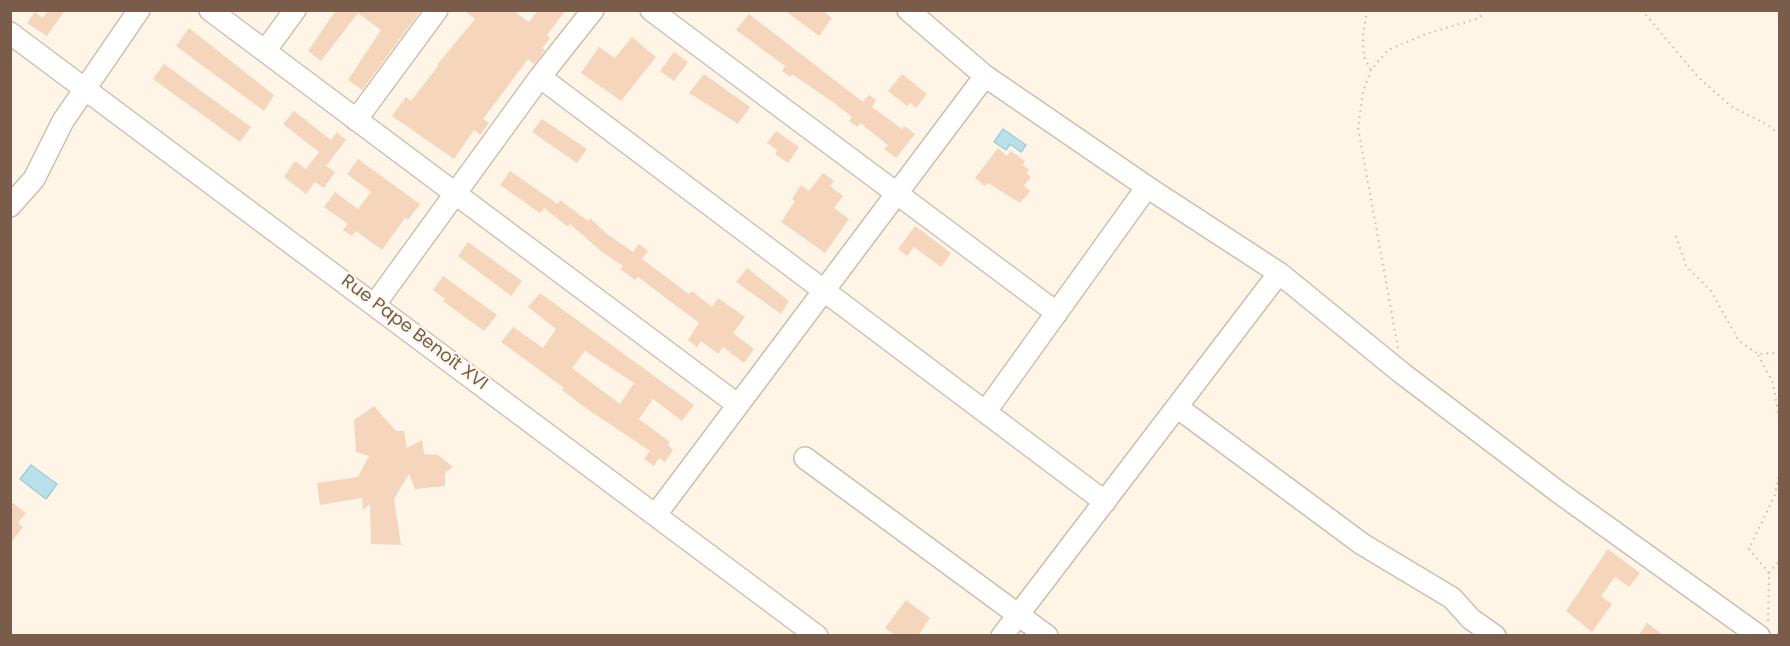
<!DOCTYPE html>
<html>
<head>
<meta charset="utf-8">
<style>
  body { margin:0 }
  #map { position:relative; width:1790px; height:646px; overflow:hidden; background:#fef5e6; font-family:Poppins,sans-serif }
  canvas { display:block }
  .frame { position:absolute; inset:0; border:12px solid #795c49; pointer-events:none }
</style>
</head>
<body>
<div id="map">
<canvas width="1790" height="646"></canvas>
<div class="frame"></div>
</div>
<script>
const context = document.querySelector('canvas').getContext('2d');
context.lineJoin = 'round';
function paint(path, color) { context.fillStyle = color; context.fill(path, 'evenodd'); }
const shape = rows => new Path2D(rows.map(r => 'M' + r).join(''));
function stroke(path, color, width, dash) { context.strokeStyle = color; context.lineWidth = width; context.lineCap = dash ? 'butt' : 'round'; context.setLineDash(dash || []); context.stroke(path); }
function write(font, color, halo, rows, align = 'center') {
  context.font = font + ' Poppins,sans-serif'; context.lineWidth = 4.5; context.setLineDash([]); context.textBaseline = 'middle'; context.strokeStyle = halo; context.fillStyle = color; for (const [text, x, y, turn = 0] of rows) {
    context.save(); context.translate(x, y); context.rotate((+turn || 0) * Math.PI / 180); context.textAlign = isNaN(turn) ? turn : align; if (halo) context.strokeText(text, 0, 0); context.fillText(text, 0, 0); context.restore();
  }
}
const water = shape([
  [1003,129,1026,145,1021,152,1010,144,1006,150,994,142,1003,129],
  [31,465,57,484,46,499,20,479,31,465]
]);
const building = shape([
  [48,10,65,10,47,36,27,23,35,12,43,18],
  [336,10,421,10,362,90,348,80,381,30,358,13,321,61,308,51],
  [463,10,513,10,529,22,538,10,566,10,547,35,550,38,542,48,545,50,534,64,528,59,483,119,489,123,480,135,474,130,454,159,392,116,406,97,411,101,438,66,437,65,475,19],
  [784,10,822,10,832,18,819,36],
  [749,14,863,102,869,95,876,100,872,107,902,129,904,126,915,134,896,158,884,149,888,145,860,123,858,127,849,121,852,117,834,103,792,74,790,77,782,71,785,66,736,30],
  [189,28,274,95,264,111,176,46],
  [632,37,656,57,621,101,581,73,599,47,615,58],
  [674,52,688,62,674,81,660,71],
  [164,64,251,127,240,142,153,79],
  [704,74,750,107,738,124,689,93],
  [902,74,927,94,916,108,910,103,907,106,888,91],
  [294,111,331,140,337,132,346,140,326,166,335,172,324,188,315,182,306,194,284,177,295,161,306,169,319,152,283,124],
  [542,119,587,149,577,163,532,132],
  [776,131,799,147,788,163,775,154,777,150,767,143],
  [998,148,1007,156,1011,151,1025,161,1023,165,1029,170,1026,173,1031,177,1024,186,1030,191,1020,203,988,183,985,186,975,178],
  [358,159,420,204,408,220,405,218,382,250,356,231,352,236,343,230,348,224,324,207,335,192,358,209,371,192,347,174],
  [510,171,558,204,560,200,588,221,590,218,607,234,633,252,639,244,648,251,642,259,689,294,692,291,712,307,718,298,745,317,733,333,754,349,744,363,723,347,718,354,701,341,697,347,688,340,699,323,638,277,635,280,620,269,623,266,602,252,570,224,568,227,544,208,540,213,500,185],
  [823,173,834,181,830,186,843,196,834,208,849,219,825,253,781,222,795,201,792,199,801,185,809,191],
  [915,226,951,253,941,267,914,247,907,256,898,249],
  [468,242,522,281,511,296,458,256],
  [747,268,789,301,781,314,736,282],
  [443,276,497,315,484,331,443,301,445,299,433,290],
  [540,293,694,405,682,421,653,399,639,419,670,442,668,445,673,450,665,462,659,458,654,466,644,459,650,451,587,409,562,390,564,388,501,342,513,327,543,348,556,329,528,307],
  [585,351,634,383,620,404,572,368],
  [374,406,396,431,404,431,407,448,422,440,424,454,438,455,453,467,445,473,445,486,415,489,409,474,394,499,401,545,371,544,370,504,363,510,362,498,320,505,317,483,358,477,369,456,356,452,354,420],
  [10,501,26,513,18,523,23,527,10,544],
  [1608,549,1640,573,1629,587,1615,577,1601,596,1612,604,1592,632,1566,611],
  [906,600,930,618,918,636,896,636,885,628],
  [1647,623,1665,636,1638,636]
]);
const path = shape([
  [1367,10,1363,36,1364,57,1371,70],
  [1642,10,1698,77,1731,106,1768,125,1780,135],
  [1676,236,1686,266,1711,291,1739,341,1758,354,1780,353],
  [1398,348,1358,128,1363,92,1371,70,1388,50,1426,34,1479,18,1485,10],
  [1758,355,1773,383,1780,423],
  [1769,573,1749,549,1775,495,1780,470],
  [1768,621,1769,573,1780,560]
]);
const minor = shape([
  [210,10,738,405],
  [651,10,1057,313],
  [908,10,985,76,1147,187,1279,273,1403,374,1557,491,1759,636],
  [10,33,817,636],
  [265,51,295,10],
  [540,77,1105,502],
  [356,120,437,10],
  [10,206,34,179,63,121,139,10],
  [375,304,540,77,593,10],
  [1177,407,1362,544,1452,598,1471,619,1495,636],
  [986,411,1147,187],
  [805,458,1047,636],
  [657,513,985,76],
  [1002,636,1279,273]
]);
const streetNames = [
  ["Rue Pape Benoît XVI",414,333,37]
];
paint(water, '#b9e0e9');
stroke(water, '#9ed0db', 1.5);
paint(building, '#f5d5bc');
stroke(minor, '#d0bdab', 24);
stroke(path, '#dab89e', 2, [1.5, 4.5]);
stroke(minor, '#fff', 21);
write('18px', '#795c49', '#fff9ee', streetNames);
</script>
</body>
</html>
